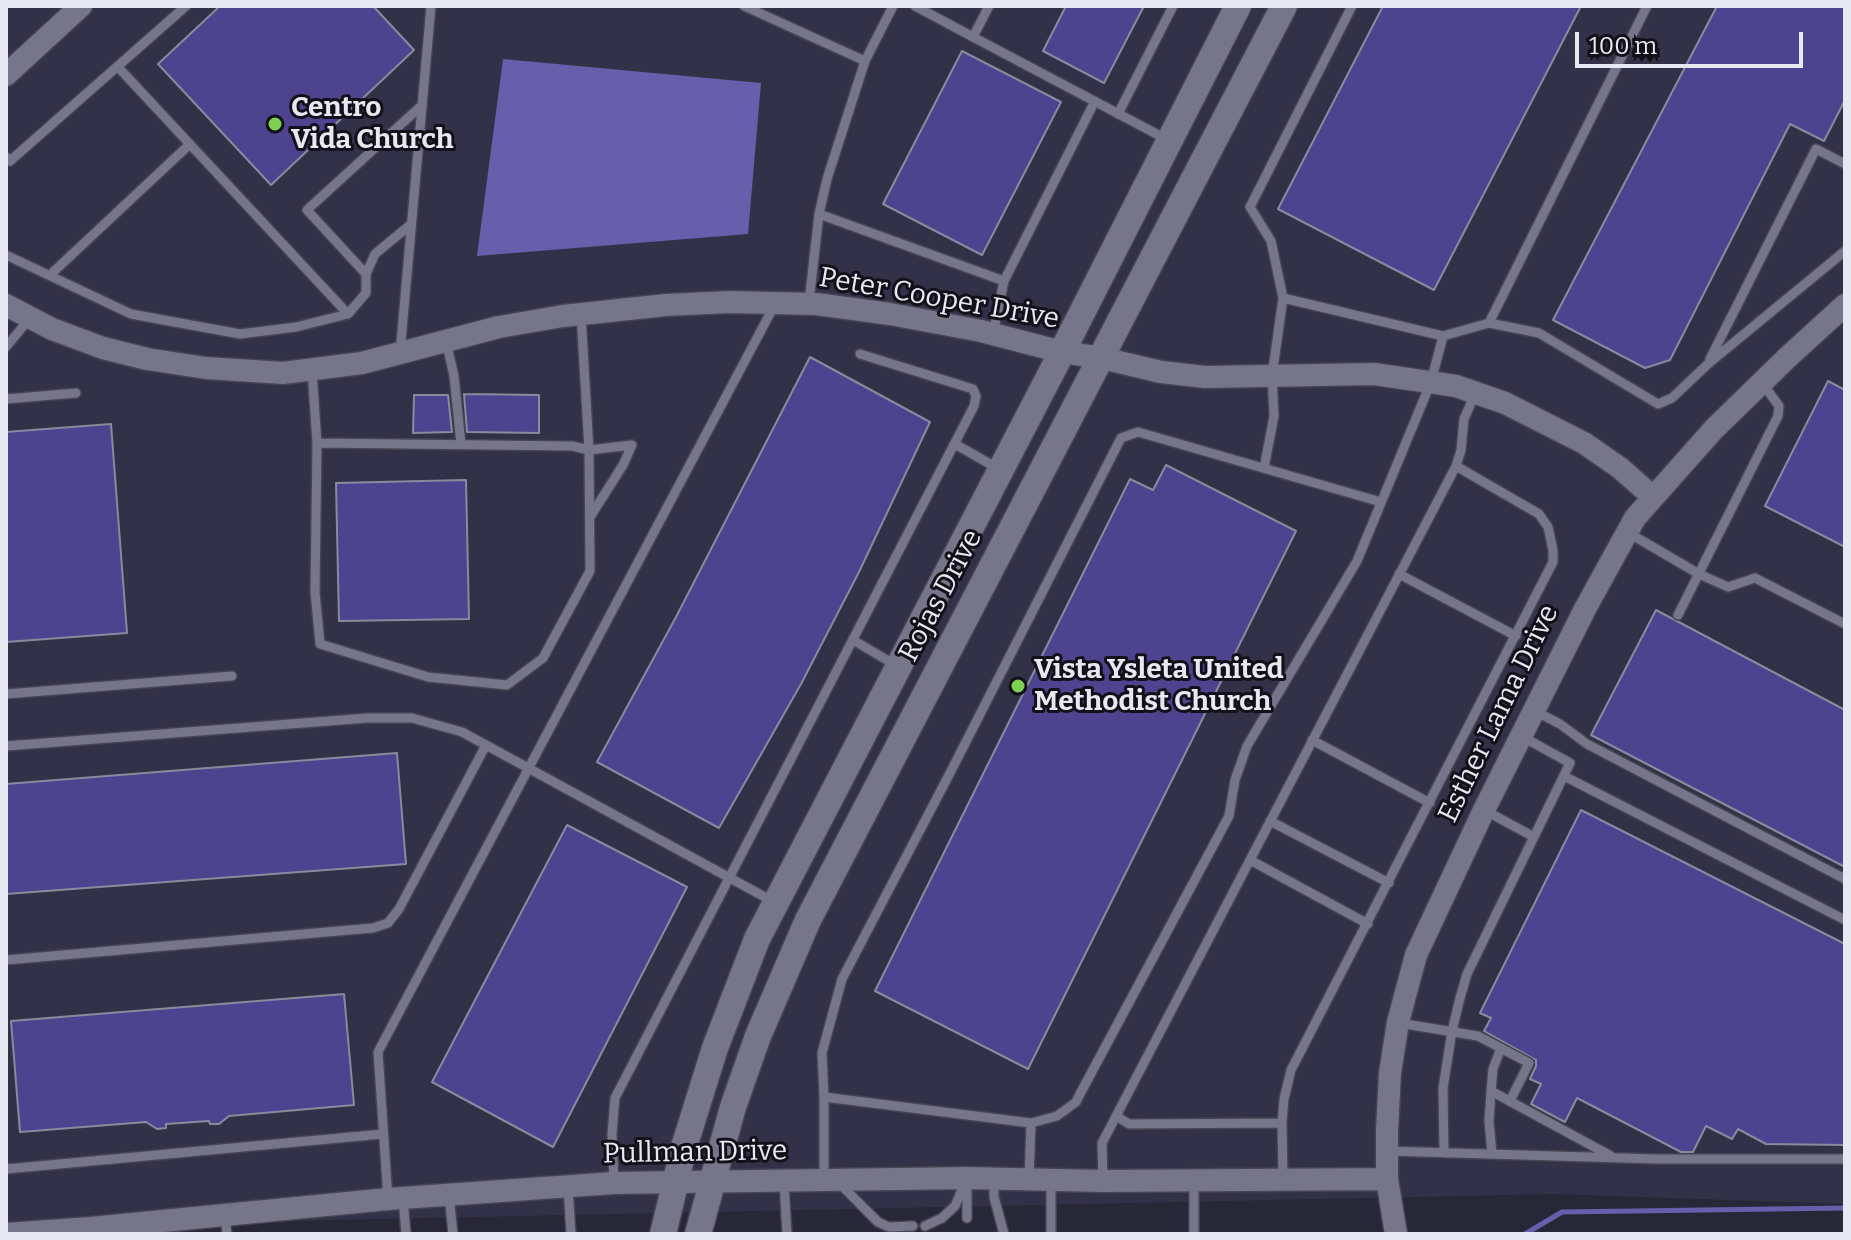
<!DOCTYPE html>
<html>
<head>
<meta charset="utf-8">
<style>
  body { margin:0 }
  #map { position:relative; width:1851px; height:1240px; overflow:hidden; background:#282738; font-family:Bitter,serif }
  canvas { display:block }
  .frame { position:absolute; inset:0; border:8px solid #e8e8f3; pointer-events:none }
  .scale { position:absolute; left:1575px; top:32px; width:228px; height:36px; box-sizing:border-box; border:4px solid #e8e8f3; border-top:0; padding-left:10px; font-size:24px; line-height:28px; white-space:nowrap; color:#e8e8f3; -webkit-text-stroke:6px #121119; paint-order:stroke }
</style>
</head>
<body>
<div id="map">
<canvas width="1851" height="1240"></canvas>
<div class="frame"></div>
<div class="scale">100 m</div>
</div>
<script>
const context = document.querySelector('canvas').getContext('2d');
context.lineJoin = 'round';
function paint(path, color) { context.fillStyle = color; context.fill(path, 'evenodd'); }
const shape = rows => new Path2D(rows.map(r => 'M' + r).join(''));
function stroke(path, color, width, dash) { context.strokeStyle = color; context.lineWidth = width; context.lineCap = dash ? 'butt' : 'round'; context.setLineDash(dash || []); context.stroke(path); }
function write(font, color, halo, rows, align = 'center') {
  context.font = font + ' Bitter,serif'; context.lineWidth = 6; context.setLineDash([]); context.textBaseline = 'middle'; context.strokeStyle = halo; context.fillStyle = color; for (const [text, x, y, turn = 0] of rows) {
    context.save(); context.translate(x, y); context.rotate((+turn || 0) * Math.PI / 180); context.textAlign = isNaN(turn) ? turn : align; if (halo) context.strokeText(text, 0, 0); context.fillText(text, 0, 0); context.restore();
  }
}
const built = shape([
  [6,6,1845,6,1845,1204,1554,1194,6,1227]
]);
const water = shape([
  [503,59,761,83,748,234,477,256]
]);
const stream = shape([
  [1525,1234,1562,1212,1845,1208]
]);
const building = shape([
  [220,6,373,6,414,50,271,185,158,64,220,6],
  [1066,6,1144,6,1104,83,1043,51,1066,6],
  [1383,6,1581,6,1434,290,1278,209,1383,6],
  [1717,6,1845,6,1845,100,1824,141,1790,124,1670,360,1645,368,1553,320,1717,6],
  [962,51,1061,102,982,255,883,204,962,51],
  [810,357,930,422,859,572,801,684,719,828,597,762,676,617,810,357],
  [1828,381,1845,390,1845,547,1765,506,1828,381],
  [464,394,539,395,539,433,467,432,464,394],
  [414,395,448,395,452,432,413,433,414,395],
  [111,424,127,633,6,642,6,432,111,424],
  [1166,465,1296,531,1028,1069,875,991,1130,479,1153,490,1166,465],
  [466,480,469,619,339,621,336,483,466,480],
  [1656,610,1845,710,1845,867,1591,735,1656,610],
  [397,753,406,864,6,894,6,784,397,753],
  [1581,810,1845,944,1845,1145,1766,1144,1738,1129,1732,1139,1706,1126,1693,1152,1681,1152,1577,1098,1565,1122,1531,1104,1541,1084,1530,1079,1536,1066,1536,1060,1484,1031,1491,1018,1480,1013,1581,810],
  [567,825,687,887,553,1147,432,1082,567,825],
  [344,994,354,1105,229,1116,219,1124,210,1124,209,1121,166,1124,166,1128,157,1129,146,1122,20,1132,11,1021,344,994]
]);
const service = shape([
  [744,6,865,61],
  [915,6,973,37],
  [989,6,973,37,1168,140],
  [118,67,348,314],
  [1118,114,1173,6],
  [6,157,10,161,186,6],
  [819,214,827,179,865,61,893,6],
  [6,255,131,314,240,334,296,327,348,314,366,293,366,274,375,254,410,225],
  [366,274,307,210,421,106],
  [50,275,190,144],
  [809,302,819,214,1004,281],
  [581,314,589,450,632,445,623,465,590,517],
  [1489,323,1647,6],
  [993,334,1004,281,1095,101],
  [1443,336,1489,323,1539,333,1658,404,1672,398,1709,363,1845,251],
  [446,341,454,376,461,444],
  [6,347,30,318],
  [400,353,431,6],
  [1710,359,1816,149,1845,164],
  [312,371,317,443],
  [6,399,76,393],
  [317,443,572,446,589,450,590,571,543,658,507,685,428,677,320,644,315,592,317,443],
  [955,444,997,468],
  [1264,468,1274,416,1272,376,1283,298,1271,241,1250,207,1352,6],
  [1627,532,1699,574,1728,587,1755,578,1845,624],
  [1399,574,1516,636],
  [1678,615,1778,416,1779,406,1763,384],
  [853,640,897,666],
  [6,694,232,676],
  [1535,711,1560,724,1587,744,1845,879],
  [1312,740,1430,803],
  [6,746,368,718,412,718,462,732,774,902],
  [1564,776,1845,920],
  [1484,810,1534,837],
  [1270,821,1389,883],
  [1250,860,1368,924],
  [6,960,373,928,388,923,399,909,486,745],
  [1399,1023,1478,1036,1529,1063,1510,1101],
  [1491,1091,1611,1156],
  [824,1097,822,1053,842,979,950,773,1121,438,1138,432,1381,502],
  [1116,1116,1129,1124,1282,1123],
  [1031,1123,1057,1116,1076,1102,1080,1094,1229,816,1235,780,1247,746,1357,561,1431,382,1443,336,1283,298],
  [1387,1151,1656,1159,1845,1159],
  [1444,1153,1443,1088,1452,1031,1460,998,1467,974,1570,763,1521,736],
  [1492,1154,1489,1121,1491,1091,1493,1069,1501,1048],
  [6,1169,383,1134],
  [824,1178,824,1097,1031,1123,1029,1179],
  [1283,1178,1282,1123,1284,1099,1291,1070,1553,562,1553,550,1548,527,1539,514,1456,466],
  [994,1179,994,1197,1004,1234],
  [1051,1180,1051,1234],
  [1194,1180,1194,1234],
  [967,1181,967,1218],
  [1103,1181,1102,1143,1456,466,1461,450,1464,419,1475,394],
  [784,1182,787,1234],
  [614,1183,612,1134,615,1098,974,406,976,396,973,389,860,354],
  [839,1183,878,1222,889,1227,913,1226],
  [568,1187,571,1234],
  [449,1195,453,1234],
  [403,1198,406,1234],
  [388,1199,378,1052,774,306],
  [225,1215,227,1234],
  [925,1226,942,1218,955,1206,967,1178]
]);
const tertiary = shape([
  [6,75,81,6],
  [6,305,52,329,103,348,147,359,206,368,283,373,362,363,499,327,563,316,666,305,730,302,816,304,890,314,981,331,1062,352,1102,358,1161,372,1205,377,1374,374,1456,386,1505,403,1584,443,1620,468,1653,497],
  [6,1234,91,1228,388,1199,614,1183,967,1178,1103,1181,1387,1179],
  [1396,1234,1387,1179,1387,1131,1390,1073,1398,1022,1416,955,1484,810,1585,609,1635,518,1714,429,1788,357,1845,305]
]);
const secondary = shape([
  [663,1234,684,1147,715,1048,757,939,1062,352,1238,6],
  [698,1234,733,1107,758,1036,808,920,1284,6]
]);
const markers = [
  [275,124,8,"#7fd052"],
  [1018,686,8,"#7fd052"]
];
const poiNames = [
  ["Centro",291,108],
  ["Vida Church",291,140],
  ["Vista Ysleta United",1034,670],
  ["Methodist Church",1034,702]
];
const streetNames = [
  ["Peter Cooper Drive",939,299,10],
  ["Rojas Drive",941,596,-62],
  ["Esther Lama Drive",1499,714,-64],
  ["Pullman Drive",695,1153,-1]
];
paint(built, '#323148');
paint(water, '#675fac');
stroke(stream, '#675fac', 5);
paint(building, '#4d438e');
stroke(building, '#8a8a9f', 2);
stroke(service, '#454452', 12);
stroke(tertiary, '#454452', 25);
stroke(secondary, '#454452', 29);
stroke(service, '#767589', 9);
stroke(tertiary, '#767589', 22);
stroke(secondary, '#767589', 26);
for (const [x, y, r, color] of markers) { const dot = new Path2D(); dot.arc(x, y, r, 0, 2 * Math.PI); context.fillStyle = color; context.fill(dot); stroke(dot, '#121119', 3); }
write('bold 28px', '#e8e8f3', '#121119', poiNames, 'left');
write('28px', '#e8e8f3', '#121119', streetNames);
</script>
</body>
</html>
